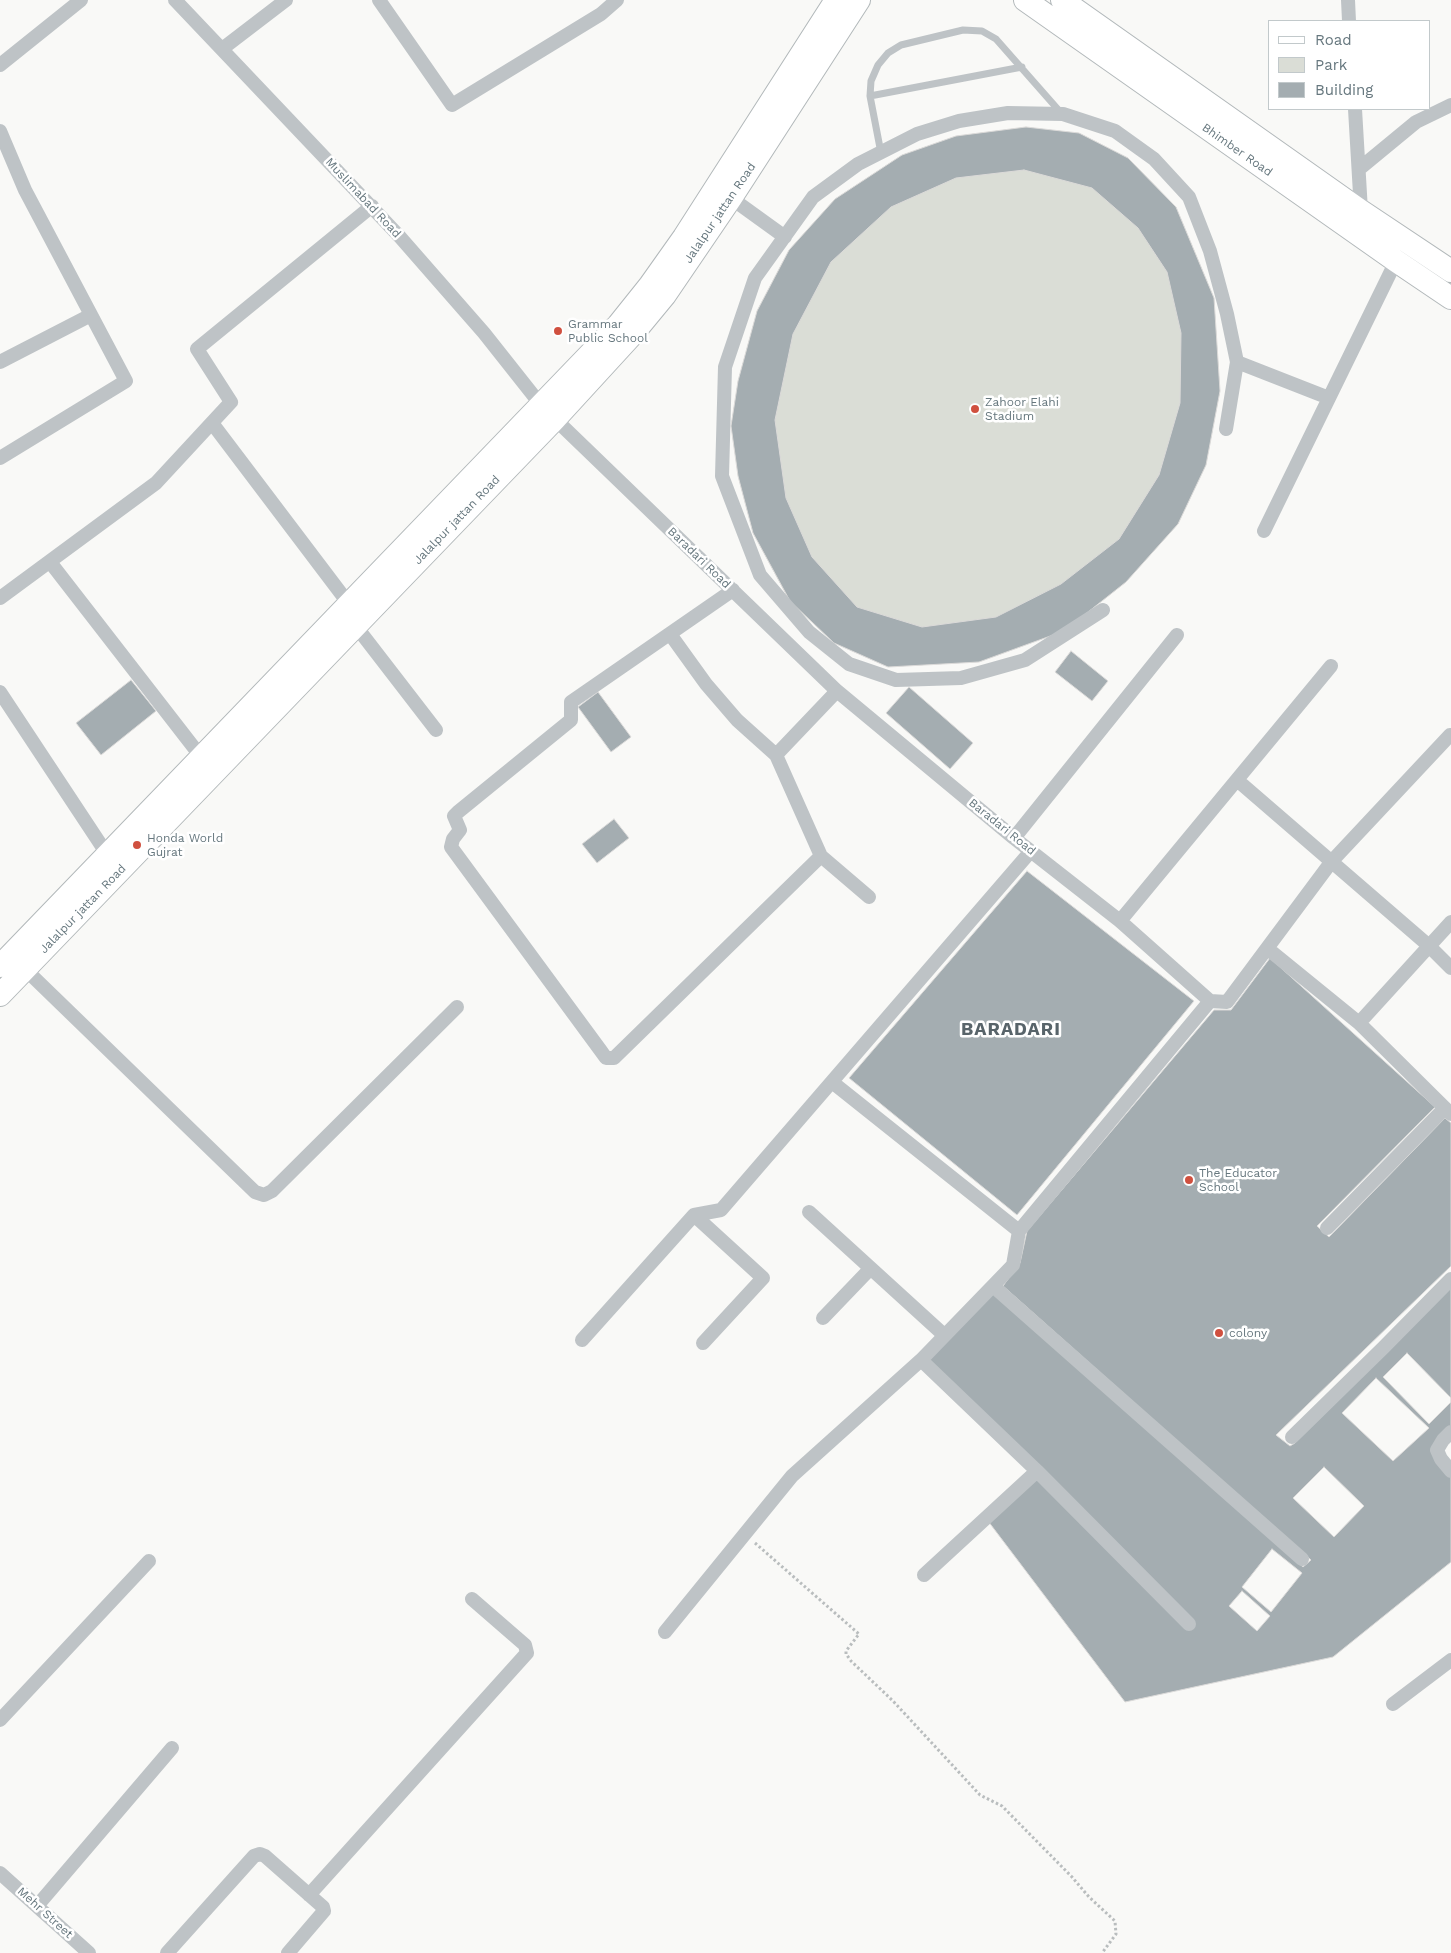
<!DOCTYPE html>
<html>
<head>
<meta charset="utf-8">
<style>
  body { margin:0 }
  #map { position:relative; width:1451px; height:1953px; overflow:hidden; background:#f9f9f7; font-family:"Work Sans",sans-serif }
  canvas { display:block }
  .legend { position:absolute; left:1268px; top:20px; width:162px; height:90px; box-sizing:border-box; background:#fff; border:1px solid #c2c9cb; margin:0; padding:6px 9px; list-style:none; font-size:15px; color:#66777e }
  .legend li { display:flex; align-items:center; gap:10px; height:25px }
  .legend b { width:25px; border:1px solid #c2c9cb }
</style>
</head>
<body>
<div id="map">
<canvas width="1451" height="1953"></canvas>
<ul class="legend">
<li><b style="height:6px;background:#fff"></b>Road</li>
<li><b style="height:14px;background:#daddd6"></b>Park</li>
<li><b style="height:14px;background:#a4adb1"></b>Building</li>
</ul>
</div>
<script>
const context = document.querySelector('canvas').getContext('2d');
context.lineJoin = 'round';
function paint(path, color) { context.fillStyle = color; context.fill(path, 'evenodd'); }
const shape = rows => new Path2D(rows.map(r => 'M' + r).join(''));
function stroke(path, color, width, dash) { context.strokeStyle = color; context.lineWidth = width; context.lineCap = dash ? 'butt' : 'round'; context.setLineDash(dash || []); context.stroke(path); }
function write(font, color, halo, rows, align = 'center') {
  context.font = font + ' "Work Sans",sans-serif'; context.lineWidth = 5; context.setLineDash([]); context.textBaseline = 'middle'; context.strokeStyle = halo; context.fillStyle = color; for (const [text, x, y, turn = 0] of rows) {
    context.save(); context.translate(x, y); context.rotate((+turn || 0) * Math.PI / 180); context.textAlign = isNaN(turn) ? turn : align; if (halo) context.strokeText(text, 0, 0); context.fillText(text, 0, 0); context.restore();
  }
}
const green = shape([
  [1026,127,1079,133,1128,158,1176,207,1214,298,1220,391,1206,465,1178,524,1126,582,1064,631,979,662,888,667,834,643,790,602,753,533,731,426,738,381,757,311,789,250,835,199,902,155,956,136]
]);
const building = shape([
  [1026,127,1079,133,1128,158,1176,207,1214,298,1220,391,1206,465,1178,524,1126,582,1064,631,979,662,888,667,834,643,790,601,753,533,738,476,731,426,738,381,757,311,789,250,835,199,902,155,956,136,1026,127],
  [1024,170,1092,188,1138,228,1167,272,1181,333,1180,403,1159,475,1119,539,1061,584,996,617,922,627,857,607,812,557,786,498,775,420,793,334,831,262,891,207,956,178,1024,170],
  [1071,651,1108,681,1092,701,1055,672,1071,651],
  [131,680,156,711,101,755,76,723,131,680],
  [909,687,973,743,950,769,886,713,909,687],
  [598,692,631,737,611,752,578,707,598,692],
  [614,819,629,838,597,863,582,844,614,819],
  [1027,871,1194,1001,1017,1215,849,1078,1027,871],
  [1270,958,1435,1107,1317,1226,1329,1237,1445,1118,1451,1123,1451,1266,1276,1435,1290,1446,1295,1443,1451,1288,1451,1426,1439,1437,1451,1477,1451,1562,1333,1657,1125,1702,988,1521,1036,1476,926,1359,994,1292,1303,1567,1311,1560,1003,1286,1020,1263,1027,1231,1214,1010,1231,1010,1270,958],
  [1407,1353,1451,1398,1451,1402,1429,1424,1383,1377,1407,1353],
  [1376,1378,1429,1428,1393,1461,1342,1413,1376,1378],
  [1324,1467,1364,1506,1334,1537,1293,1498,1324,1467],
  [1272,1549,1302,1573,1271,1612,1242,1587,1272,1549],
  [1242,1591,1270,1616,1257,1631,1229,1606,1242,1591]
]);
const path = shape([
  [755,1543,859,1634,846,1651,846,1654,851,1661,893,1701,980,1795,1002,1806,1072,1877,1089,1897,1115,1921,1116,1934,1102,1953]
]);
const service = shape([
  [870,96,1022,67],
  [881,153,870,96,871,81,878,65,888,53,901,45,963,30,982,31,996,39,1062,114]
]);
const minor = shape([
  [175,0,400,237,484,333,541,405,555,419,837,691,1014,838,1120,921,1210,1001,1227,1002,1332,861,1450,735],
  [379,0,452,105,601,14,617,0],
  [1348,0,1349,21],
  [222,49,286,0],
  [0,65,81,0],
  [1355,109,1361,211],
  [0,131,25,190,126,381,0,458],
  [1359,169,1416,122,1451,105],
  [731,198,785,237],
  [0,362,91,315],
  [1237,362,1329,398],
  [212,423,349,604],
  [1264,531,1396,261],
  [50,562,202,758],
  [733,590,571,702,571,720,458,812,454,816,460,830,453,839,451,847,601,1051,606,1058,614,1058,821,856],
  [0,598,156,483,231,402,197,349,372,206],
  [1103,610,1025,660,961,678,896,680,849,664,809,632,760,575,722,476,725,367,755,278,813,197,858,164,917,134,959,121,1008,113,1063,114,1115,131,1154,159,1189,197,1210,251,1227,314,1237,362,1226,429],
  [355,625,436,730],
  [670,634,706,684,737,720,776,755],
  [837,691,776,755,821,856,869,897],
  [0,692,107,854],
  [1237,780,1428,945,1451,968],
  [1014,838,1177,635],
  [1120,921,1331,666],
  [1268,949,1359,1023,1451,1114],
  [25,969,255,1192,264,1195,272,1191,457,1007],
  [1359,1023,1451,922],
  [832,1082,1019,1231],
  [809,1212,944,1335],
  [694,1215,763,1278,703,1343],
  [1327,1228,1445,1108],
  [993,1286,1302,1559],
  [823,1318,870,1269],
  [582,1340,694,1215,721,1210,1031,851],
  [921,1360,1037,1471,1189,1624],
  [1451,1432,1443,1440,1437,1450,1441,1459,1451,1471],
  [1292,1437,1383,1348,1451,1279],
  [924,1575,1037,1471],
  [665,1632,792,1476,921,1360,1013,1265,1019,1231,1210,1001],
  [1393,1704,1451,1660],
  [0,1720,149,1561],
  [0,1873,89,1953],
  [309,1895,527,1653,525,1645,472,1599],
  [37,1906,172,1748],
  [167,1953,254,1856,260,1854,265,1856,323,1907,324,1911,288,1953]
]);
const primary = shape([
  [1025,0,1396,261,1451,298],
  [1062,0,1361,211,1451,271],
  [0,966,618,325,650,285,684,237,836,0],
  [0,995,555,419,632,335,665,295,731,198,859,0]
]);
const markers = [
  [558,331,5,"#d0503f"],
  [975,409,5,"#d0503f"],
  [137,845,5,"#d0503f"],
  [1189,1180,5,"#d0503f"],
  [1219,1333,5,"#d0503f"]
];
const streetNames = [
  ["Bhimber Road",1237,150,35],
  ["Muslimabad Road",363,198,47],
  ["Jalalpur jattan Road",720,213,-56],
  ["Jalalpur jattan Road",457,520,-46],
  ["Baradari Road",699,558,44],
  ["Baradari Road",1002,827,39],
  ["Jalalpur jattan Road",83,909,-46],
  ["Mehr Street",45,1913,42]
];
const poiNames = [
  ["Grammar",568,324],
  ["Public School",568,338],
  ["Zahoor Elahi",985,402],
  ["Stadium",985,416],
  ["Honda World",147,838],
  ["Gujrat",147,852],
  ["The Educator",1199,1173],
  ["School",1199,1187],
  ["colony",1229,1333]
];
const districtNames = [
  ["BARADARI",1011,1030]
];
paint(green, '#daddd6');
paint(building, '#a4adb1');
stroke(building, '#dbdad9', 1);
stroke(primary, '#b2b8ba', 24);
stroke(path, '#b9bdbe', 3, [2.5, 2.5]);
stroke(service, '#bec3c6', 7);
stroke(minor, '#bec3c6', 14);
stroke(primary, '#fff', 22);
for (const [x, y, r, color] of markers) { const dot = new Path2D(); dot.arc(x, y, r, 0, 2 * Math.PI); context.fillStyle = color; context.fill(dot); stroke(dot, '#fff', 2); }
write('12px', '#66777e', '#fff', streetNames);
write('12px', '#66777e', '#fff', poiNames, 'left');
context.letterSpacing = '1px';
write('bold 18px', '#58646a', '#fff', districtNames);
context.letterSpacing = '0px';
</script>
</body>
</html>
